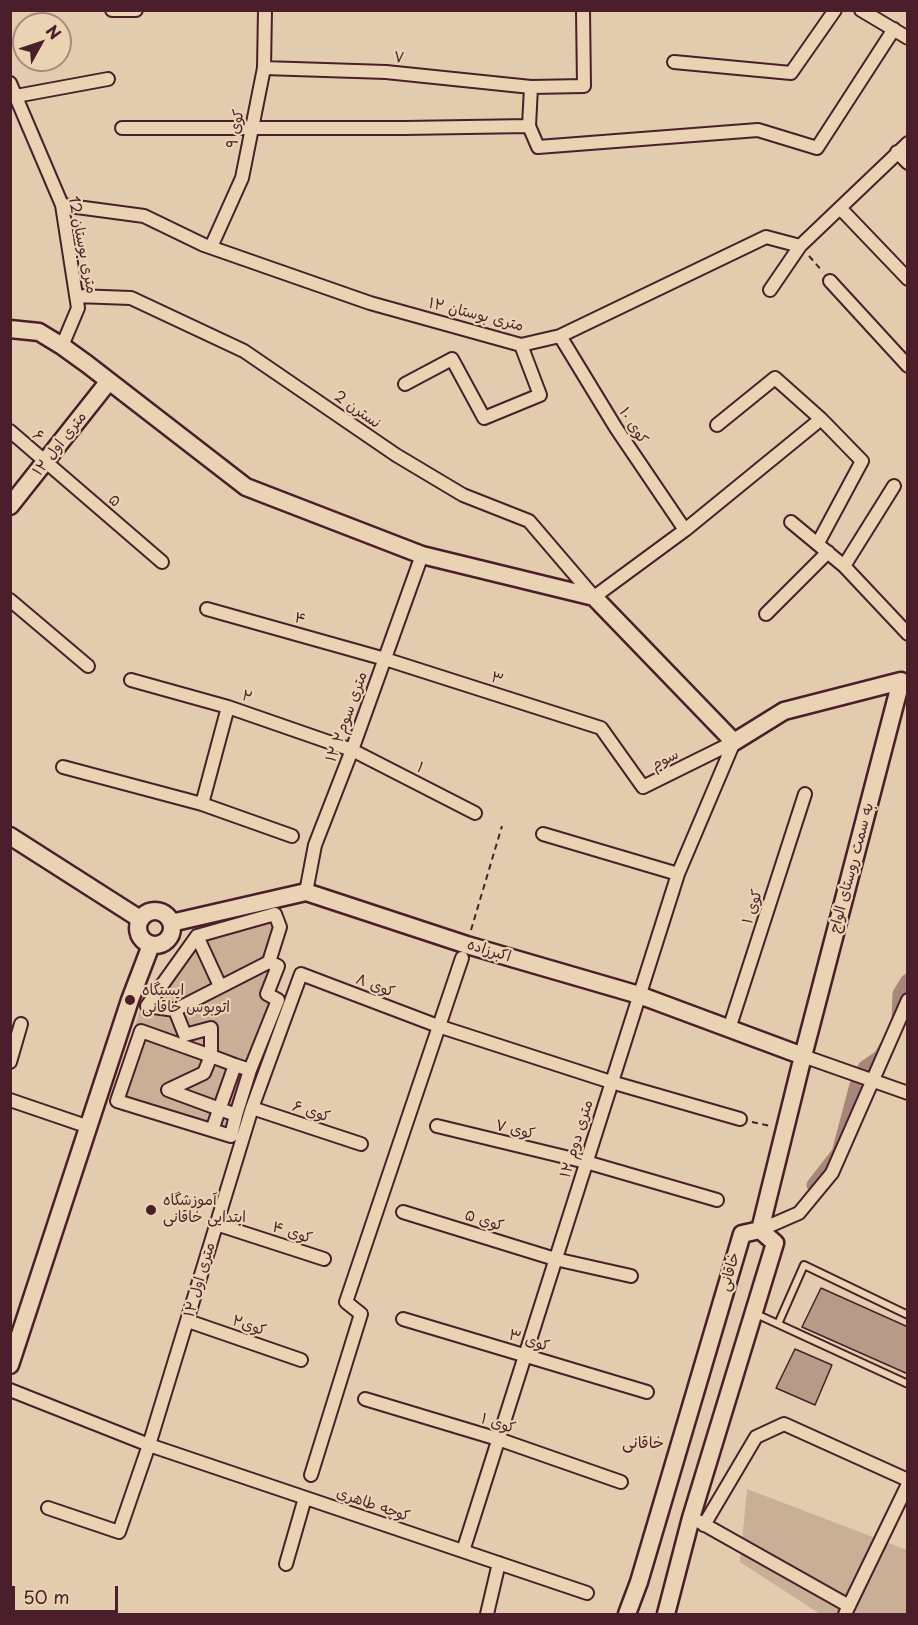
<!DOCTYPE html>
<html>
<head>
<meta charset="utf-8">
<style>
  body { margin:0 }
  #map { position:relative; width:918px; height:1625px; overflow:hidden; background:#e3ccad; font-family:"Playpen Sans",sans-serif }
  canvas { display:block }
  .frame { position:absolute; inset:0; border:12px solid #4a1f2b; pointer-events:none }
  .north { position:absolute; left:12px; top:12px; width:60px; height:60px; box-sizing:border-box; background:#e9d3b2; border:2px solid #a98b7c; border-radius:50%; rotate:50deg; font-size:16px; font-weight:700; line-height:24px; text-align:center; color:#4a1f2b }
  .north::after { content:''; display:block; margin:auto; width:21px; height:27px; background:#4a1f2b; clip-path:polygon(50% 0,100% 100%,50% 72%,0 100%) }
  .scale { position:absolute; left:12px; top:1586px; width:106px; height:27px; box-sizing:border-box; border:3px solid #4a1f2b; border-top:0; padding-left:8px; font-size:18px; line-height:21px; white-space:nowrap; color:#4a1f2b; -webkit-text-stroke:4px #e9d3b2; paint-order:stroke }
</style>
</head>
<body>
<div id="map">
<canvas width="918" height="1625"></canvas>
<div class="frame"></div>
<div class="north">N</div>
<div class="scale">50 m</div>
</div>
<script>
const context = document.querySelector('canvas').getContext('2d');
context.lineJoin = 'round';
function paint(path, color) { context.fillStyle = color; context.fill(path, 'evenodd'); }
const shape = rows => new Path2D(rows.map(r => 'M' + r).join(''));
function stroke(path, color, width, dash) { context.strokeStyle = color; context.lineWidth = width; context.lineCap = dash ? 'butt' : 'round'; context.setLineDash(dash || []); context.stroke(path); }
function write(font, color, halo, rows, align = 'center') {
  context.font = font + ' "Playpen Sans","Playpen Sans Arabic",sans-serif'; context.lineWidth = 4.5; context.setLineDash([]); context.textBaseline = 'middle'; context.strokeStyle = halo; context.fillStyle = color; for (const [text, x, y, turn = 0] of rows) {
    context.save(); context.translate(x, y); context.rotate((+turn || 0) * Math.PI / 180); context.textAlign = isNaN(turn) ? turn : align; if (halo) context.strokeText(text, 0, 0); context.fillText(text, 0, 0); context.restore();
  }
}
const green = shape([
  [278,908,285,931,274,959,274,992,282,998,234,1141,111,1103,142,1003,195,930],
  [747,1489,907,1550,907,1614,820,1614,740,1562]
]);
const canal = shape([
  [899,1021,900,994,908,981],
  [814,1185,839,1153,857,1085,865,1068,881,1057,886,1048]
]);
const building = shape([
  [821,1288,908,1327,908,1374,802,1327,821,1288],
  [795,1349,832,1365,815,1405,776,1388,795,1349]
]);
const path = shape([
  [809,256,823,272],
  [471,930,502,826],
  [752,1122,770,1126]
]);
const lane = shape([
  [754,1313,908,1384],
  [778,1324,804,1265,908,1315]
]);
const street = shape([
  [112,10,136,10],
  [861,10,908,38],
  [674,62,791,73,835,10],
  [264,68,386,72,531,87,584,86,583,10],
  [10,83,62,205,78,308,62,346],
  [16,96,108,79],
  [529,126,531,87],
  [122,128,405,128,529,126,538,147,758,130,817,148,894,29],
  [897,152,908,163],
  [62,205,144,216,204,245,370,303,521,345,560,336,766,237,800,246,908,143],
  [840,208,908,279],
  [211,247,242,178,264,68,265,10],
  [830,281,908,366],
  [770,290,800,246],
  [76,296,131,298,244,351,396,455,463,495,529,521,594,597,685,530,821,419,862,461,818,543],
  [560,336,616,428,685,530],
  [405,384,452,359,484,418,540,395,521,345],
  [717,425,775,378,821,419],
  [10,431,162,562],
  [791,522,844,566,908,634],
  [844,566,894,486],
  [10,600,88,666],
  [207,609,385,659,601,728,643,787,734,742],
  [766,614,828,552],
  [131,680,228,707,352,750,475,813],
  [63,767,202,804,292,836],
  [202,804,228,707],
  [543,834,678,874],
  [306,892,315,845,352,750,422,555],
  [220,986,197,936,275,914,280,927,269,962],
  [175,1010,147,1006,197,936],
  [729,1029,805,794],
  [803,1056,908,1093],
  [10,1062,21,1024],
  [10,1100,89,1127],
  [252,1108,361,1144],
  [236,1115,168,1090,204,1073,211,1056,211,1028,185,1035,175,1010,269,962,278,966,267,994,278,1000,250,1070,236,1115,231,1136,117,1101,141,1031,211,1056,235,1065,250,1070],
  [437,1126,586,1162,717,1200],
  [212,1130,235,1065],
  [403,1212,555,1259,631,1276],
  [216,1224,324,1259],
  [760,1230,799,1213,832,1173,908,1000],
  [403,1319,647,1392],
  [188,1321,301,1360],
  [10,1390,149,1445,587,1593],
  [365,1399,498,1439,621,1482],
  [311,1475,361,1314,346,1302,462,958],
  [48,1508,119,1532,149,1445,252,1108,301,974,438,1026,611,1082,740,1119],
  [698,1521,849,1606],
  [704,1525,756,1437,784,1424,908,1480],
  [463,1551,678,874,734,742],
  [286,1564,305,1498],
  [487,1614,499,1563],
  [845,1614,908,1484]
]);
const secondary = shape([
  [10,329,39,332,62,346,87,364,246,487,422,555,594,597,734,742,784,711,901,681,803,1056,760,1230],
  [10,506,109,381],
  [10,836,140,919],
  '138 928a17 17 0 1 1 34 0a17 17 0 1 1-34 0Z',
  [171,923,306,892,467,945,639,995,803,1056],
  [10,1365,130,1000,151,945],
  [627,1614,639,1582,742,1234,760,1230],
  [666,1614,691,1518,775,1243,760,1230]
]);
const markers = [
  [130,1000,6,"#4a1f2b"],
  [151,1210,6,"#4a1f2b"]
];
const streetNames = [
  ["۷",399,58,6],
  ["کوی ۹",236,129,-79],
  ["12 متری بوستان",82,245,79],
  ["۱۲ متری بوستان",476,315,14],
  ["نسترن 2",357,410,35],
  ["کوی ۱۰",633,426,57],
  ["۶",38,436,41],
  ["۱۲ متری اول",60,444,-52],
  ["۵",114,501,41],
  ["۴",300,619,16],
  ["۳",497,679,18],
  ["۲",247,697,19],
  ["۱۲ متری سوم۲",347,717,-70],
  ["سوم",665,760,-27],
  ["۱",420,768,27],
  ["به سمت روستای الواج",852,868,-75],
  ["کوی ۱",753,907,-72],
  ["اکبرزاده",489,951,17],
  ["کوی ۸",375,986,21],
  ["کوی ۶",311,1112,18],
  ["کوی ۷",515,1130,14],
  ["۱۲ متری دوم",577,1139,-73],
  ["کوی ۵",484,1221,17],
  ["کوی ۴",292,1233,18],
  ["خاقانی",730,1272,-74],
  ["۱۲ متری اول",200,1280,-74],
  ["کوی۲",249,1326,19],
  ["کوی ۳",529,1341,17],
  ["کوی ۱",498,1424,18],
  ["کوچه طاهری",373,1505,19]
];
const poiNames = [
  ["ایستگاه",142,991],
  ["اتوبوس خاقانی",142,1008],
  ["آموزشگاه",163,1201],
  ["ابتدایی خاقانی",163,1218]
];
const neighbourhoodNames = [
  ["خاقانی",643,1444]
];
paint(green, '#caaf97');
stroke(canal, '#a68779', 15);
paint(building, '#b79b89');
stroke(building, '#4a1f2b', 1.5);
stroke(lane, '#4a1f2b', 10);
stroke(street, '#4a1f2b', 16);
stroke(secondary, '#4a1f2b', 21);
stroke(path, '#4a1f2b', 2, [6, 4.5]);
stroke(lane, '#e9d3b2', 6);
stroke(street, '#e9d3b2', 12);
stroke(secondary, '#e9d3b2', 16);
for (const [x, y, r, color] of markers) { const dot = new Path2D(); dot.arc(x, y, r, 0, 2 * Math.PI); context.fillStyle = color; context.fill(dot); stroke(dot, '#e9d3b2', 2); }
write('15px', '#4a1f2b', '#e9d3b2', streetNames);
write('15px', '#4a1f2b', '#e9d3b2', poiNames, 'left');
write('16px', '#4a1f2b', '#e9d3b2', neighbourhoodNames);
</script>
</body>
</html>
